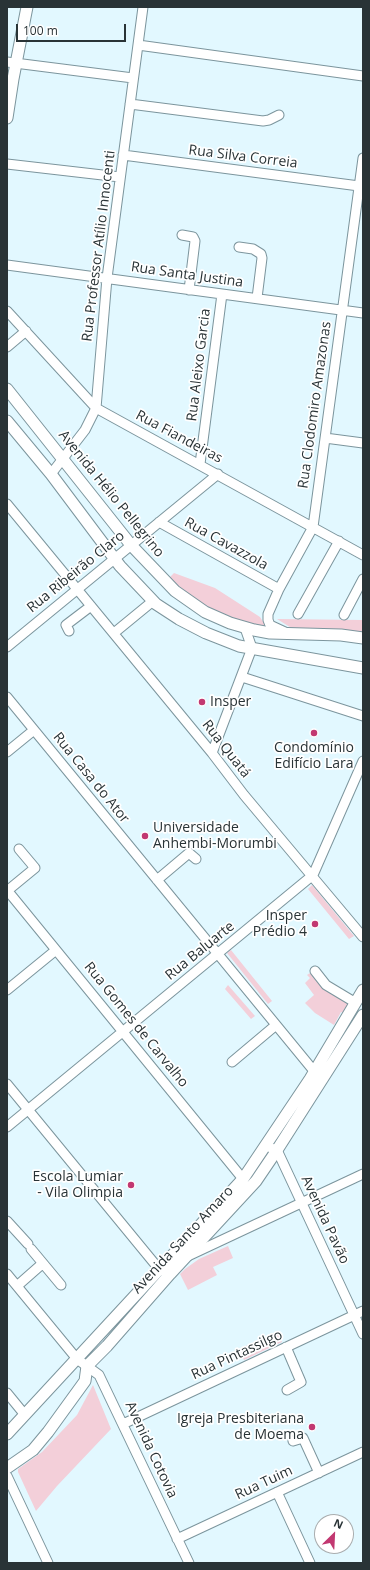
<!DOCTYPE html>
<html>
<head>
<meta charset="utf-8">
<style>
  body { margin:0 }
  #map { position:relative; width:370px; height:1570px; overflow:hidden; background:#e2f8ff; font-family:"Open Sans",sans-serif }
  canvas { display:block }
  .frame { position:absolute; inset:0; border:8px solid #293336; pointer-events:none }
  .north { position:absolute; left:314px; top:1514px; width:40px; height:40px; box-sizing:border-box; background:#fff; border:1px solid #a9adaf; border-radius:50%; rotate:24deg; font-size:11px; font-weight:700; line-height:16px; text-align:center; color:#293336 }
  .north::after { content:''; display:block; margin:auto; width:14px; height:18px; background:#c23871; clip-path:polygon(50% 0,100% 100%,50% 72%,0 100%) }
  .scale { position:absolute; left:16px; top:24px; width:110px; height:18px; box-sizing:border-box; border:2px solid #293336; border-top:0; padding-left:5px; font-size:12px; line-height:14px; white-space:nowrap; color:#293336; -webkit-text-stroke:3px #fff; paint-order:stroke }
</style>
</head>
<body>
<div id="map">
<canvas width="370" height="1570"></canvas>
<div class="frame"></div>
<div class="north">N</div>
<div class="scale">100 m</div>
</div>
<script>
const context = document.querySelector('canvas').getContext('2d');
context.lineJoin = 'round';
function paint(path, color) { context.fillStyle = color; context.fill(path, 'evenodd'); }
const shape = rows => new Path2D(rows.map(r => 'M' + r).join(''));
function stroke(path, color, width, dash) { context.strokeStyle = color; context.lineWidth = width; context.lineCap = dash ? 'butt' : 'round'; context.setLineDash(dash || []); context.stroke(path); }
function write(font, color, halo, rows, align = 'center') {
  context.font = font + ' "Open Sans",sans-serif'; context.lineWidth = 3.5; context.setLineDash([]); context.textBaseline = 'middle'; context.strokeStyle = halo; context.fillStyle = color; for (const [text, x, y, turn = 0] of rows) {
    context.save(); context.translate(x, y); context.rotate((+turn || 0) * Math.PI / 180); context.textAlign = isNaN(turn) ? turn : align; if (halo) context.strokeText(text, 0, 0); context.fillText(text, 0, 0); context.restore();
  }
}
const green = shape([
  [174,573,215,588,260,617,267,628,254,626,204,607,167,580],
  [277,619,363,620,363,635,293,629],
  [312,885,354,936,349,939,308,889],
  [231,950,272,1001,268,1004,227,953],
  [310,973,326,988,351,1003,345,1014,341,1012,334,1025,315,1013,305,1003,314,995,305,983,310,978,307,975],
  [228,985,255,1016,251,1019,225,989],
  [228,1246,233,1258,213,1267,217,1275,188,1290,180,1274,185,1269,199,1259],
  [277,1332,282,1342,244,1360,239,1349],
  [93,1385,111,1429,57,1486,36,1511,18,1472,18,1469,42,1452,77,1415]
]);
const minor = shape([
  [138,45,363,76],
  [7,62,133,78],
  [130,104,263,121,269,120,279,115],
  [123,155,359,186],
  [7,164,120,177],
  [182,235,193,237,195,241,189,290],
  [239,247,253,249,261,254,262,258,257,298],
  [7,265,363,313],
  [7,311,96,408,363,555],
  [7,347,26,331],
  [325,438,363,443],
  [200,464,222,294],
  [51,474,85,430,96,408,107,278,143,7],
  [7,504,212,753,244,795,363,937],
  [159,522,279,589],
  [298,614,339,541],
  [344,615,363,579],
  [69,631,66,625,91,606],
  [285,632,270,625,268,620,268,614,279,589,313,527,363,158],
  [114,633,153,601],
  [7,647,218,474],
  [242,677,363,716],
  [7,697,318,1076],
  [7,752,34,730],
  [212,753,252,648,245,628],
  [157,880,189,853,196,859],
  [7,890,243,1179],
  [7,891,35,868,19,849],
  [315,971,326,985,356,1003],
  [7,990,56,950],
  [232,1062,276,1025],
  [7,1084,159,1269,165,1272],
  [7,1127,313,875,363,761],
  [271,1148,277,1150,363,1334],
  [7,1221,28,1244],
  [31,1249,61,1285],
  [188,1256,363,1174],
  [7,1274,77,1359,99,1375,189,1563],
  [17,1286,42,1264],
  [286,1347,301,1382,287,1390],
  [7,1393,25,1415],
  [123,1424,363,1311],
  [293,1441,303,1438,319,1473],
  [7,1476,48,1563],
  [277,1492,310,1563],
  [177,1539,363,1452]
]);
const major = shape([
  [7,118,13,79,27,7],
  [7,389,131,545,175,591,205,612,230,623,254,630,270,633,341,635,363,638],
  [7,421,51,474,120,566,156,604,179,619,206,633,239,646,363,668],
  [7,1434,243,1179,310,1079,363,990],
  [7,1468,33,1450,48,1432,85,1381,87,1366,107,1346,170,1274,256,1181,277,1150,363,1015]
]);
const markers = [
  [202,702,4,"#c23871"],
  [314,733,4,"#c23871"],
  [145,836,4,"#c23871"],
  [315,924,4,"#c23871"],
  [131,1185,4,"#c23871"],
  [312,1427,4,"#c23871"]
];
const streetNames = [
  ["Rua Silva Correia",243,157,7],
  ["Rua Professor Atílio Innocenti",99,246,-83],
  ["Rua Santa Justina",187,275,8],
  ["Rua Aleixo Garcia",199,365,-83],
  ["Rua Clodomiro Amazonas",315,405,-82],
  ["Rua Fiandeiras",179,437,28],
  ["Avenida Hélio Pellegrino",111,494,51],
  ["Rua Cavazzola",226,544,29],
  ["Rua Ribeirão Claro",76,572,-39],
  ["Rua Quatá",226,749,52],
  ["Rua Casa do Ator",91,778,51],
  ["Rua Baluarte",200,951,-39],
  ["Rua Gomes de Carvalho",136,1025,51],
  ["Avenida Pavão",325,1220,65],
  ["Avenida Santo Amaro",183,1240,-47],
  ["Rua Pintassilgo",237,1355,-25],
  ["Avenida Cotovia",151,1450,65],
  ["Rua Tuim",264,1483,-25]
];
const poiNames = [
  ["Insper",210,702,"left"],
  ["Condomínio",314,748,"center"],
  ["Edifício Lara",314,764,"center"],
  ["Universidade",153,828,"left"],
  ["Anhembi-Morumbi",153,844,"left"],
  ["Insper",307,916],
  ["Prédio 4",307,932],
  ["Escola Lumiar",123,1177],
  ["- Vila Olimpia",123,1193],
  ["Igreja Presbiteriana",304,1419],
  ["de Moema",304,1435]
];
paint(green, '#f3cfd9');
stroke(minor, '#7c959d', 11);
stroke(major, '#7c959d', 13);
stroke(minor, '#fff', 9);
stroke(major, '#fff', 11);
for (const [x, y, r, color] of markers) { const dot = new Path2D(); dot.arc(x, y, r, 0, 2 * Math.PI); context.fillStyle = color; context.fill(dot); stroke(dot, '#fff', 1.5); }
write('14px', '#293336', '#fff', streetNames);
write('14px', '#293336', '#fff', poiNames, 'right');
</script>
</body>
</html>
